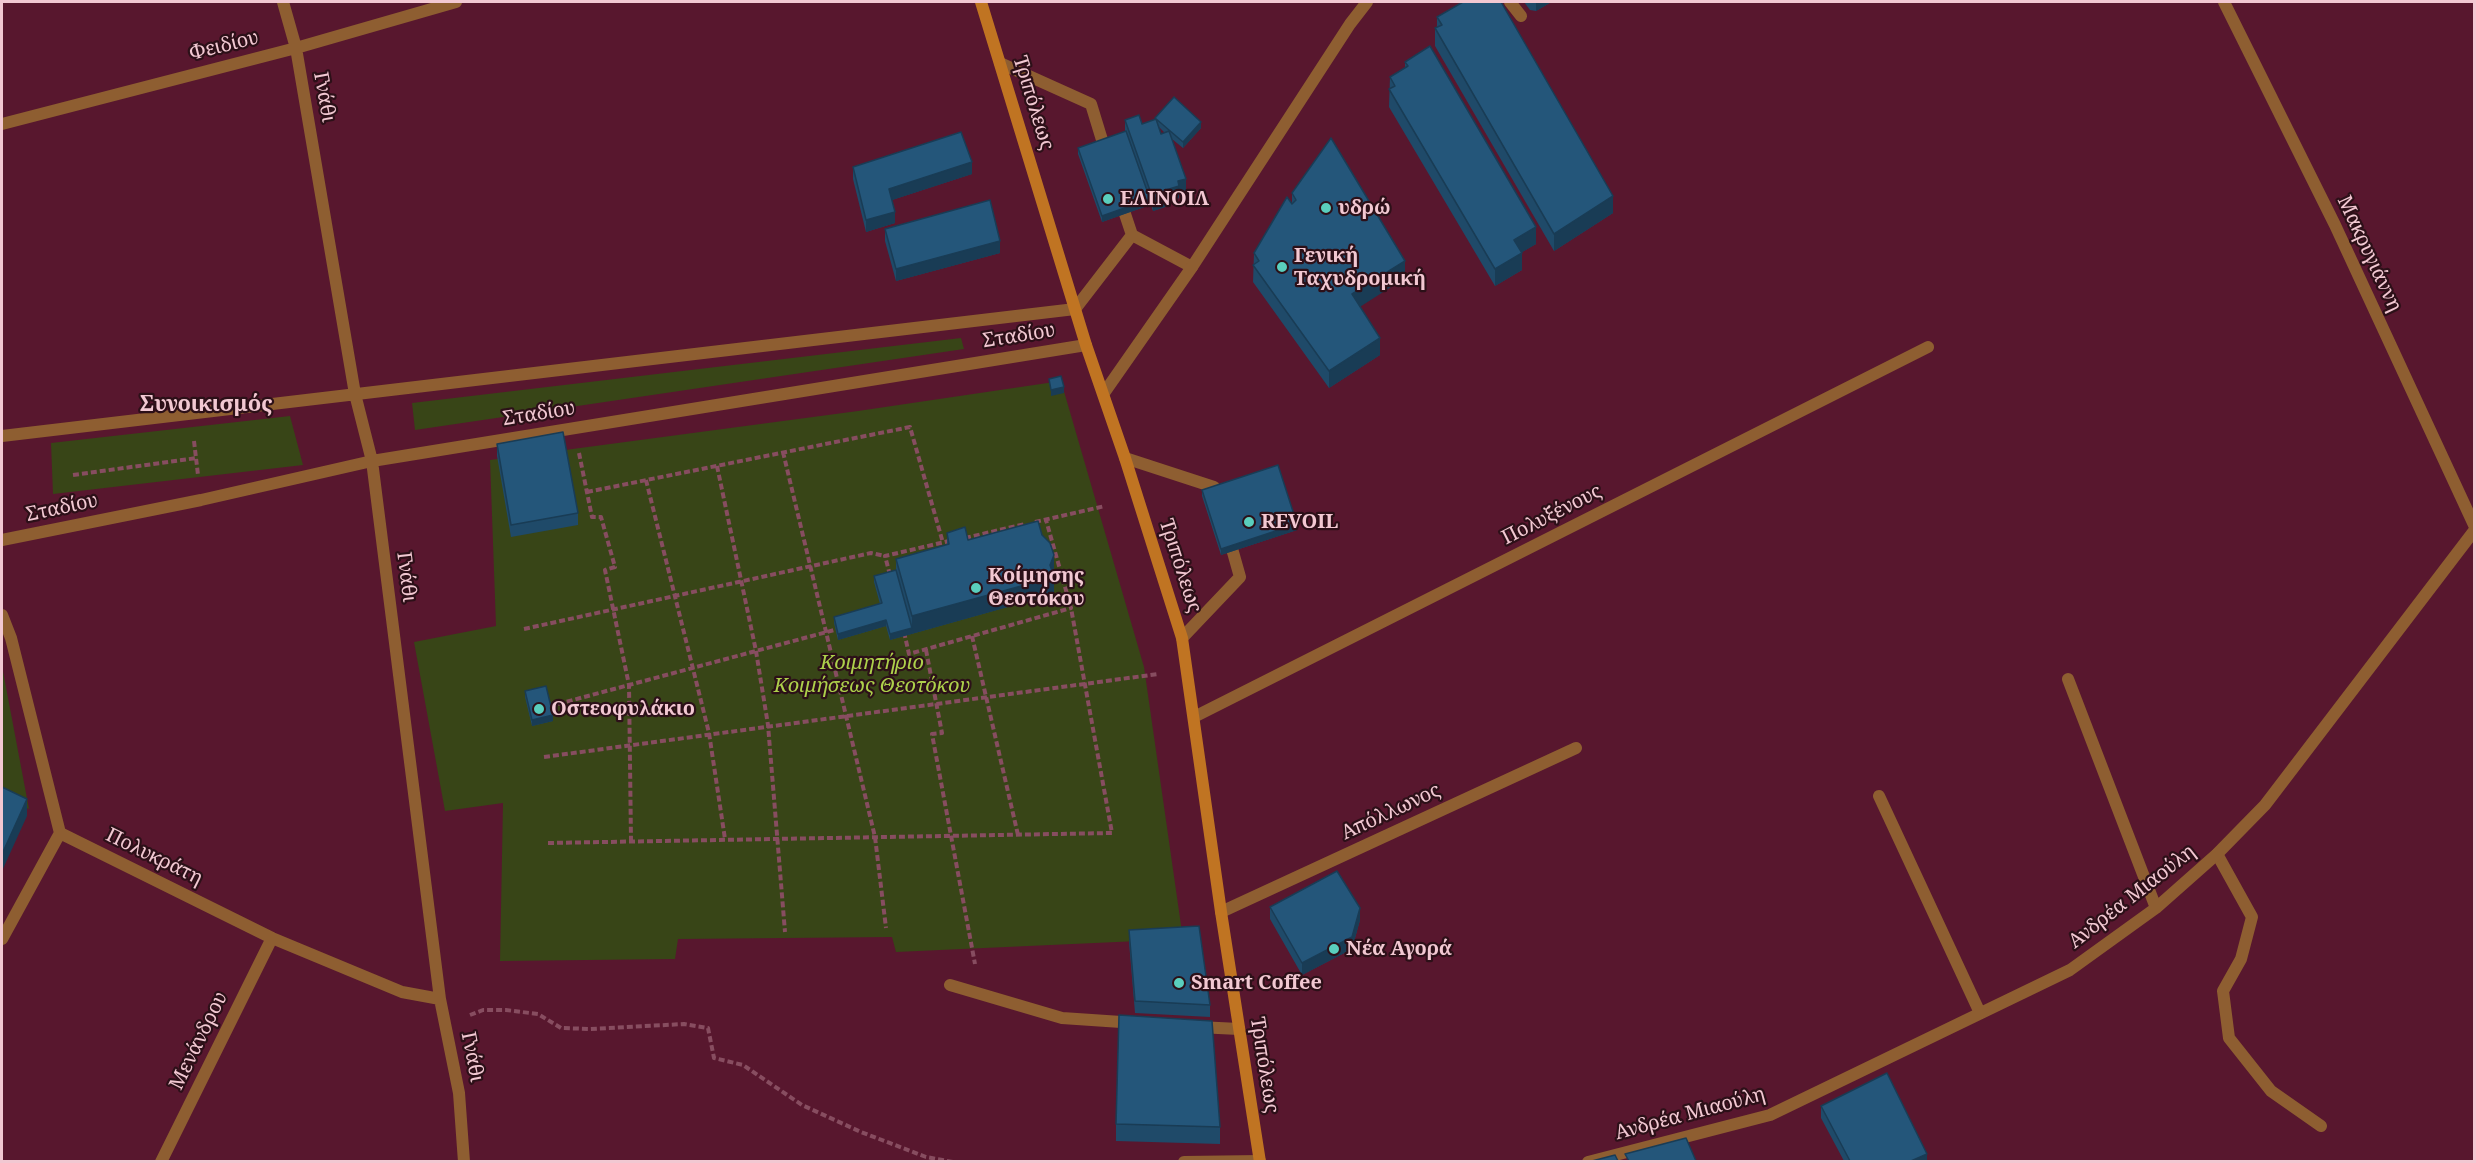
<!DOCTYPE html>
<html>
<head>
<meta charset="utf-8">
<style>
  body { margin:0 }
  #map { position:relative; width:2476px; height:1163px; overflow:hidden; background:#58172e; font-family:"Noto Serif",serif }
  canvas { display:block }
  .frame { position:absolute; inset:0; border:3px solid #f2c8d2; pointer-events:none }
</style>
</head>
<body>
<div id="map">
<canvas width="2476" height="1163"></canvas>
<div class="frame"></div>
</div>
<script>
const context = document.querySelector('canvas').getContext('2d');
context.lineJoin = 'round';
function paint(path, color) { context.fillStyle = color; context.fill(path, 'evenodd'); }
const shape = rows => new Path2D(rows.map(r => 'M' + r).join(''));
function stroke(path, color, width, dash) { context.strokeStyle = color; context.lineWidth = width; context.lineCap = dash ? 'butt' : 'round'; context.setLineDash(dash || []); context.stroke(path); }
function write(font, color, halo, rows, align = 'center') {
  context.font = font + ' "Noto Serif",serif'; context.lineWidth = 4.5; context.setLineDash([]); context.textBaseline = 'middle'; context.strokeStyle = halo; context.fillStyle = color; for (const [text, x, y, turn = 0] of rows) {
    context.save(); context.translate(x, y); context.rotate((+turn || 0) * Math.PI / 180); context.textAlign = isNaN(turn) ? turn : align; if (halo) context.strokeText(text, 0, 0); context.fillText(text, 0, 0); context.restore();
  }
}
const green = shape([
  [961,338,964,349,415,430,412,403],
  [1061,381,1144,667,1183,939,896,952,892,937,678,939,675,959,500,961,503,803,445,811,414,642,496,626,490,460,858,411],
  [290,416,303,465,53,494,51,443],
  [2,666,29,809,2,798]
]);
const path = shape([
  [194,441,198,475],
  [783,452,875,837,886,928],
  [579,453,592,517,601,517,615,567,605,570,629,685,631,841],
  [717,466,756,651,768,725,785,932],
  [73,475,197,458],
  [646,480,709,733,725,839],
  [587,492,910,427,943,543],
  [1035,522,1105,506],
  [965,538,1025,524],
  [890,575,885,556,949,541],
  [524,629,871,553,885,556],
  [904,632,909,654,1071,608,1046,520],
  [972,636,1018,835],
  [926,650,942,733,932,734,975,964],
  [558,704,838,629],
  [544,757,1158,674],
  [548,843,1112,833,1071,608],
  [470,1015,483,1010,506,1010,538,1014,561,1028,590,1029,684,1024,708,1028,714,1058,743,1065,802,1105,861,1132,926,1157,953,1162]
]);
const service = shape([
  [1510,2,1521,16],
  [1000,63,1091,104,1106,153],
  [1132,235,1192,267],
  [1075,309,1132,235,1120,199],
  [1125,458,1214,487,1218,501],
  [1182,638,1240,577,1229,538],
  [2217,854,2252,917,2241,959,2223,991,2229,1038,2271,1091,2321,1126],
  [950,985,1062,1018,1136,1023],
  [1198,1027,1239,1029],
  [1184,1162,1260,1161]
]);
const minor = shape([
  [283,2,296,48,355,394,372,461,440,999,459,1093,464,1162],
  [2224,2,2335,225,2474,525],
  [2,124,296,48,456,2],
  [2,436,1075,309],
  [2,540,201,500,372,461,1086,345],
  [2,615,11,638,60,833,272,938,402,992,440,999],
  [2068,679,2156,908],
  [1194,717,1928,347],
  [1879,796,1980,1013],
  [1221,912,1576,748],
  [2,939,60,833],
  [161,1162,272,938],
  [1588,1162,1770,1115,2070,970,2156,908,2217,854,2265,805,2474,531]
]);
const tertiary = shape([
  [1104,393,1192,267,1350,24,1367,2]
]);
const secondary = shape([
  [981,2,1086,345,1125,458,1182,638,1221,912,1260,1162]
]);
const wall = shape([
  [1524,2,1551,2,1548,4,1536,11,1530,10],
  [1437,17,1613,213,1554,251,1435,46,1435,28,1437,28],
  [1405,62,1536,244,1522,252,1522,270,1495,286,1389,107,1390,77,1405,68],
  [1155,118,1201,128,1183,148,1172,139,1186,190,1179,193,1179,198,1168,202,1168,206,1153,211,1150,202,1150,205,1102,222,1078,154,1078,148,1125,132,1125,120,1142,124,1155,119],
  [1159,127,1165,133,1161,134],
  [853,167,972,174,892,200,895,223,866,232,853,179],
  [1292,193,1405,278,1360,306,1380,355,1329,388,1253,282,1254,253,1292,204],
  [885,229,1000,253,896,281,885,241],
  [497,444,578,513,578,525,511,537,497,456],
  [1202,490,1297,530,1221,555,1202,496],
  [947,533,968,540,1054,572,1053,574,1054,594,890,640,886,626,838,640,834,623,834,617,880,604,874,582,874,576,896,570,896,559,947,545],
  [525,691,553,721,532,726,525,697],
  [1270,907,1360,920,1352,949,1302,975,1270,919],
  [1129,930,1210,1005,1210,1017,1135,1013,1129,942],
  [1821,1106,1927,1161,1844,1161,1821,1118],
  [1116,1124,1220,1127,1220,1144,1116,1141]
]);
const shadedWall = shape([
  [1536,2,1551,2,1548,4,1536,11],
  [1201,122,1201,128,1183,148,1183,142],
  [972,162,972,174,889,201,889,189],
  [1186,179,1186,190,1179,193,1179,198,1168,202,1168,206,1153,211,1153,199,1178,181],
  [1613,196,1613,213,1554,251,1554,234],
  [1150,199,1150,205,1102,222,1102,216],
  [895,212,895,223,866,232,866,220],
  [1536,227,1536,244,1514,257,1514,240],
  [1000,241,1000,253,896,281,896,269],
  [1522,253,1522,270,1495,286,1495,269],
  [1405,261,1405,278,1352,312,1352,294],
  [1380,338,1380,355,1329,388,1329,371],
  [1064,387,1064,393,1051,396,1051,390],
  [1297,524,1297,530,1221,555,1221,549],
  [1054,555,1054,572,1052,578,1054,577,1054,594,890,640,890,634,912,628,912,616,1050,565],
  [886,620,886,626,838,640,838,634],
  [553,715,553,721,532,726,532,720],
  [27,799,27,816,2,871,2,854],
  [1360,908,1360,920,1352,949,1302,975,1302,963],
  [1927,1154,1927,1161,1911,1161]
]);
const building = shape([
  [1463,2,1501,2,1613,196,1554,234,1435,28,1442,25,1437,17,1463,2],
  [1430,46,1536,227,1514,240,1522,253,1495,269,1389,89,1395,86,1390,77,1408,66,1405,62,1430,46],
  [1174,97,1201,122,1183,142,1155,118,1174,97],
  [1139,115,1142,124,1156,119,1161,134,1169,131,1186,179,1178,181,1179,186,1166,190,1168,194,1153,199,1125,120,1139,115],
  [1126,131,1150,199,1102,216,1078,148,1126,131],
  [961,132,972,162,889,189,895,212,866,220,853,167,961,132],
  [1331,138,1405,261,1352,294,1380,338,1329,371,1253,265,1259,261,1254,253,1287,197,1292,204,1296,200,1292,193,1331,138],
  [990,200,1000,241,896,269,885,229,990,200],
  [1061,376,1064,387,1051,390,1049,379,1061,376],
  [563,432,578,513,511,525,497,444,563,432],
  [1278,465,1297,524,1221,549,1202,490,1278,465],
  [1038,521,1042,535,1050,543,1054,555,1050,565,1054,577,912,616,896,559,949,544,947,533,965,527,968,540,1038,521],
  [896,570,912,628,890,634,886,620,838,634,834,617,882,603,874,576,896,570],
  [546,686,553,715,532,720,525,691,546,686],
  [2,787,27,799,2,854,2,787],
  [1337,871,1360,908,1352,937,1302,963,1270,907,1337,871],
  [1199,926,1210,1005,1135,1001,1129,930,1199,926],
  [1119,1015,1212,1021,1220,1127,1116,1124,1119,1015],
  [1887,1073,1927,1154,1911,1161,1850,1161,1821,1106,1887,1073],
  [1686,1138,1696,1161,1629,1161,1625,1154,1686,1138],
  [1615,1155,1618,1161,1592,1161,1615,1155]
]);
const markers = [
  [1108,199,6,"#5acebd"],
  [1326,208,6,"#5acebd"],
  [1282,267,6,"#5acebd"],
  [1249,522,6,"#5acebd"],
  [976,588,6,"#5acebd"],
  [539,709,6,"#5acebd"],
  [1334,949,6,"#5acebd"],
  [1179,983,6,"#5acebd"]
];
const streetNames = [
  ["Φειδίου",224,46,-14],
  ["Γνάθι",324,97,80],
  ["Τριπόλεως",1033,103,73],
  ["Μακρυγιάννη",2369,254,65],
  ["Σταδίου",1019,336,-9],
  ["Σταδίου",539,414,-9],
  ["Σταδίου",62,508,-12],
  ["Πολυξένους",1552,515,-27],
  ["Τριπόλεως",1180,566,72],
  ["Γνάθι",406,577,83],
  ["Απόλλωνος",1391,812,-25],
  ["Πολυκράτη",154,857,26],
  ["Ανδρέα Μιαούλη",2132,897,-38],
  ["Μενάνδρου",199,1041,-64],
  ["Γνάθι",472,1057,79],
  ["Τριπόλεως",1264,1065,81],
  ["Ανδρέα Μιαούλη",1690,1114,-15]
];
const poiNames = [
  ["ΕΛΙΝΟΙΛ",1120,199],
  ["υδρώ",1338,208],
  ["Γενική",1294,256],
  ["Ταχυδρομική",1294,279],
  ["REVOIL",1261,522],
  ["Κοίμησης",988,576],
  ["Θεοτόκου",988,599],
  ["Οστεοφυλάκιο",551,709],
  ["Νέα Αγορά",1346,949],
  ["Smart Coffee",1191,983]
];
const parkNames = [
  ["Κοιμητήριο",872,663],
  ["Κοιμήσεως Θεοτόκου",872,686]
];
const quarterNames = [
  ["Συνοικισμός",206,405]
];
paint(green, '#384517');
stroke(path, '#874d60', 4, [6, 3]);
stroke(service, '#8e5e31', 12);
stroke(minor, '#8e5e31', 12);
stroke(tertiary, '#8e5e31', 12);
stroke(secondary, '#c07422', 12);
paint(wall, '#1f4a69');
paint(shadedWall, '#193c55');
paint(building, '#24567a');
stroke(building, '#193c55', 1.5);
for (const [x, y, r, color] of markers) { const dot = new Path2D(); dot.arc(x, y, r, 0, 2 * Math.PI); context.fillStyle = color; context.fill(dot); stroke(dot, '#2c1018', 2); }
write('20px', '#f2c8d2', '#2c1018', streetNames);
write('bold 20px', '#f2c8d2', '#2c1018', poiNames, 'left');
write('italic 20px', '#add04b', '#2c1018', parkNames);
write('bold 22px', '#f2c8d2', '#2c1018', quarterNames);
</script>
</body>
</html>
